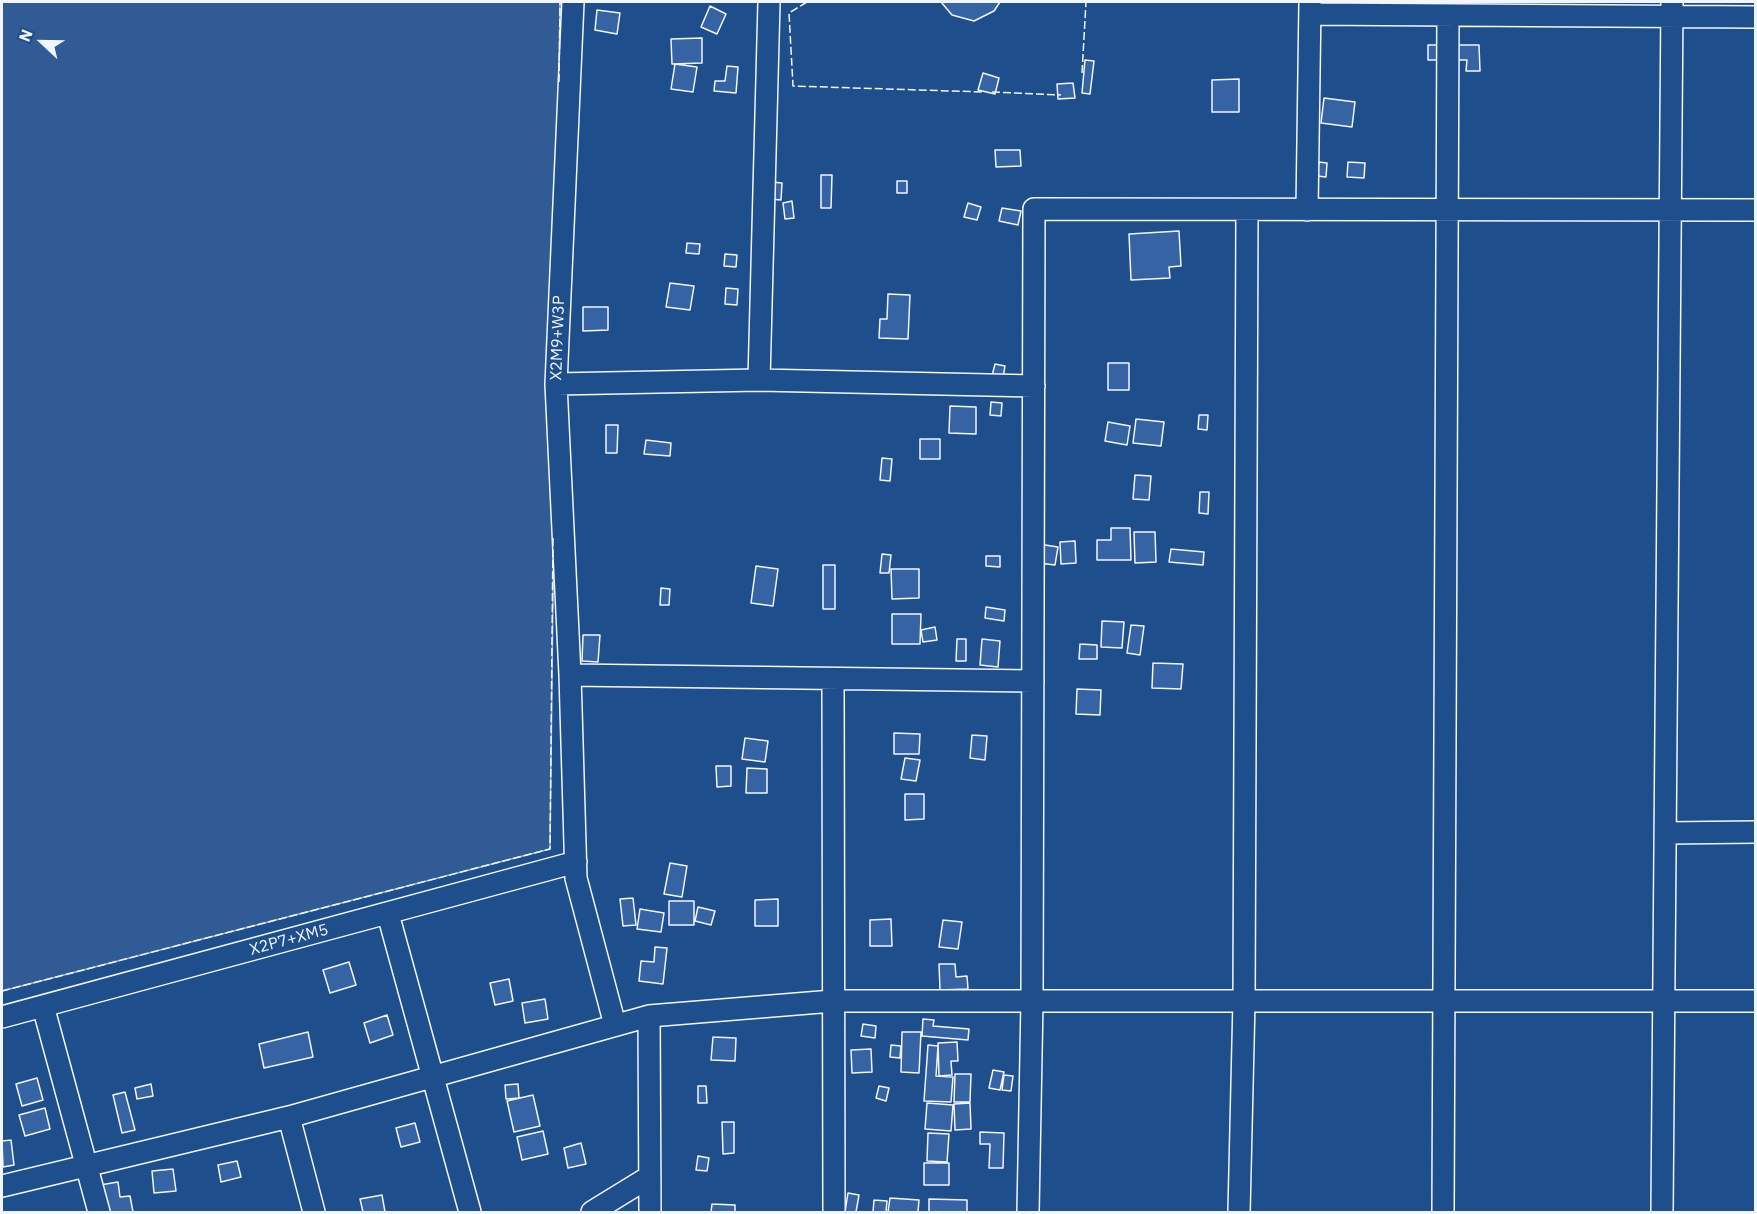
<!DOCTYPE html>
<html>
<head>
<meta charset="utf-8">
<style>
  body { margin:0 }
  #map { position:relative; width:1757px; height:1214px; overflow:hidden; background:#1f4e8c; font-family:"IBM Plex Sans",sans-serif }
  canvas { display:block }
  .frame { position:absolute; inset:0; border:3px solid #f2f6ff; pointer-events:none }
  .north { position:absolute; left:12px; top:12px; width:60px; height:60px; -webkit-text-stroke:4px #1f4e8c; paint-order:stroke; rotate:292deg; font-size:16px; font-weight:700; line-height:24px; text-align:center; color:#f2f6ff }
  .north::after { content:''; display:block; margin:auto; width:21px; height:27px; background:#f2f6ff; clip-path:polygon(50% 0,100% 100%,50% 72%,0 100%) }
</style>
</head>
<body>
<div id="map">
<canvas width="1757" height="1214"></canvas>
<div class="frame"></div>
<div class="north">N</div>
</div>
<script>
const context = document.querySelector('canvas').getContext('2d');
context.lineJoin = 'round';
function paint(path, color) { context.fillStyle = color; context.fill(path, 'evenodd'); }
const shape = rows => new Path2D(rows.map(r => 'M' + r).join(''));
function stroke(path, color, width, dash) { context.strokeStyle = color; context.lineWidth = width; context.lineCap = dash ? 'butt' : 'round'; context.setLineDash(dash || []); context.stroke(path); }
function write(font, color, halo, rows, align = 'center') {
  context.font = font + ' "IBM Plex Sans",sans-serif'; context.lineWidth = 4.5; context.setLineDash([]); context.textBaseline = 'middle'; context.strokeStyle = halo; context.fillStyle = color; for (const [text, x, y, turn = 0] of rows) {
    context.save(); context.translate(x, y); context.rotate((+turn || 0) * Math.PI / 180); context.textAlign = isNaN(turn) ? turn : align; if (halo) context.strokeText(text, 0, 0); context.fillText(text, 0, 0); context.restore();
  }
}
const green = shape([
  [2,2,560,2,550,849,2,991,2,2]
]);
const building = shape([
  [941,2,1000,2,994,11,974,21,952,15,941,2],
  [710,6,726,14,717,34,701,27,710,6],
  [597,10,620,13,617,34,595,30,597,10],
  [702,38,702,63,672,64,671,39,702,38],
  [1428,45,1479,45,1480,71,1466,71,1467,60,1428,60,1428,45],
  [1085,60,1094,61,1090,94,1082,93,1085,60],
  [675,64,697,67,693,92,671,89,675,64],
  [727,66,738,67,736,93,714,91,715,81,725,81,727,66],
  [983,73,999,78,995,94,978,90,983,73],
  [1239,79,1239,112,1212,112,1212,80,1239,79],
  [1073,83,1075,98,1058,99,1057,84,1073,83],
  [1324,98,1355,102,1352,127,1321,123,1324,98],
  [995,150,1020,150,1021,166,996,167,995,150],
  [1319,162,1327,163,1326,177,1317,176,1319,162],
  [1348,162,1365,163,1364,178,1347,177,1348,162],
  [821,175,832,175,831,208,821,208,821,175],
  [897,181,907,181,907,193,897,193,897,181],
  [772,182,782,183,781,200,770,199,772,182],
  [792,201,794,218,785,219,783,203,792,201],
  [968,203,981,207,977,220,964,217,968,203],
  [1002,208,1021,211,1018,225,999,221,1002,208],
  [1179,231,1181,266,1169,267,1170,278,1131,280,1129,234,1179,231],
  [687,243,700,244,699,254,686,253,687,243],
  [725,254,737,255,736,267,724,266,725,254],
  [670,283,694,286,690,310,666,307,670,283],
  [726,288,738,289,737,305,725,304,726,288],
  [888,294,910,295,908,339,879,338,880,319,887,319,888,294],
  [583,307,608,307,608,330,583,331,583,307],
  [1108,363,1129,363,1129,390,1108,390,1108,363],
  [995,364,1005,366,1003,378,992,376,995,364],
  [991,402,1002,403,1001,416,990,415,991,402],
  [950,406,976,407,976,434,949,433,950,406],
  [1199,415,1208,415,1207,430,1198,429,1199,415],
  [1136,419,1164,422,1161,446,1133,443,1136,419],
  [1108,422,1130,426,1127,445,1105,441,1108,422],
  [606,425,618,425,617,453,606,453,606,425],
  [920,439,940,439,940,459,920,459,920,439],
  [646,440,671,443,670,456,644,454,646,440],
  [882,458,892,459,890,481,880,480,882,458],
  [1135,475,1151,476,1149,500,1133,499,1135,475],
  [1200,492,1209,492,1208,514,1199,513,1200,492],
  [1111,528,1130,528,1131,560,1097,560,1097,540,1111,540,1111,528],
  [1134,532,1155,532,1156,562,1135,563,1134,532],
  [1075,541,1076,563,1061,564,1060,542,1075,541],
  [1032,543,1058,547,1055,565,1030,562,1032,543],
  [1171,549,1204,552,1203,565,1169,562,1171,549],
  [882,554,891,555,889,573,880,573,882,554],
  [986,556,1000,556,1000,567,986,566,986,556],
  [823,565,835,565,835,609,823,609,823,565],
  [756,566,778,569,773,606,751,603,756,566],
  [891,569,919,569,919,598,892,599,891,569],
  [661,588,670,589,669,605,660,605,661,588],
  [986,607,1005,610,1004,621,985,618,986,607],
  [892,614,921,614,920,644,892,644,892,614],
  [1102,621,1124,622,1122,648,1101,647,1102,621],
  [1131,625,1144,626,1140,655,1127,653,1131,625],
  [935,627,937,640,923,642,921,630,935,627],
  [583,635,600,635,598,662,582,661,583,635],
  [957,639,966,639,966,661,956,661,957,639],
  [982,639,1000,641,998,667,980,665,982,639],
  [1080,644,1097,645,1097,659,1079,659,1080,644],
  [1153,663,1183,664,1181,689,1152,688,1153,663],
  [1077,689,1101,690,1100,715,1076,714,1077,689],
  [894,733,920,734,919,754,894,754,894,733],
  [972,735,987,736,985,760,970,758,972,735],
  [745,738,768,741,765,762,742,759,745,738],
  [905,758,920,760,916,781,901,779,905,758],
  [716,766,731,766,731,786,717,787,716,766],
  [747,768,767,769,767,793,746,793,747,768],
  [905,794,924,794,924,819,905,820,905,794],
  [670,863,687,866,682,897,664,894,670,863],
  [633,898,636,925,623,926,620,899,633,898],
  [778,899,778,926,755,926,755,900,778,899],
  [669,901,694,901,694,925,669,925,669,901],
  [698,907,715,911,711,925,695,921,698,907],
  [640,909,664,913,661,932,637,929,640,909],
  [891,919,892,946,870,946,870,920,891,919],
  [943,920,962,922,958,949,939,947,943,920],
  [655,947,667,948,663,984,639,981,641,961,654,962,655,947],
  [349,962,356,985,330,993,323,970,349,962],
  [939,964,955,964,956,977,967,976,968,989,940,990,939,964],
  [509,979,513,1001,495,1005,490,983,509,979],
  [545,999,548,1019,525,1023,522,1003,545,999],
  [387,1015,393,1035,370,1043,364,1023,387,1015],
  [923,1019,934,1020,933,1026,969,1029,968,1040,922,1036,923,1019],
  [863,1024,876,1026,875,1038,861,1036,863,1024],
  [308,1032,313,1057,264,1068,259,1044,308,1032],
  [902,1032,921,1032,919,1073,901,1072,902,1032],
  [713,1037,736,1038,735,1061,711,1060,713,1037],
  [957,1042,958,1061,951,1061,952,1075,939,1076,938,1043,957,1042],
  [891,1045,901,1046,900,1058,890,1057,891,1045],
  [928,1045,938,1046,936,1076,953,1077,951,1102,924,1101,928,1045],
  [871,1049,872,1072,852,1073,851,1050,871,1049],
  [993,1070,1004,1072,1000,1090,989,1088,993,1070],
  [955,1074,971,1074,970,1102,954,1102,955,1074],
  [1004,1075,1013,1076,1011,1091,1002,1090,1004,1075],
  [37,1078,43,1100,22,1106,16,1084,37,1078],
  [151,1084,153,1096,137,1099,135,1088,151,1084],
  [518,1084,519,1098,506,1099,505,1085,518,1084],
  [698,1086,706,1086,707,1103,698,1103,698,1086],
  [879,1086,889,1088,886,1101,876,1098,879,1086],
  [125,1092,135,1130,122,1133,113,1095,125,1092],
  [533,1095,540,1126,514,1132,507,1101,533,1095],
  [927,1103,953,1105,951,1131,925,1129,927,1103],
  [970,1103,971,1129,955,1130,954,1104,970,1103],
  [45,1108,50,1129,25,1136,19,1115,45,1108],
  [722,1122,734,1122,734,1153,723,1154,722,1122],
  [415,1123,420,1142,401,1147,396,1128,415,1123],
  [543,1131,548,1154,522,1160,517,1137,543,1131],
  [980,1132,1004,1133,1003,1168,989,1168,990,1144,980,1144,980,1132],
  [928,1133,949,1134,947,1162,927,1161,928,1133],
  [11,1140,14,1165,3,1167,2,1141,11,1140],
  [581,1143,586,1164,568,1168,564,1148,581,1143],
  [698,1156,709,1158,707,1171,696,1170,698,1156],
  [237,1161,241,1177,221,1182,218,1165,237,1161],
  [924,1163,949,1163,949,1185,924,1185,924,1163],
  [173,1169,176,1191,154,1193,152,1171,173,1169],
  [118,1182,120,1197,130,1196,133,1212,105,1212,100,1185,118,1182],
  [848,1193,859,1195,856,1212,845,1212,848,1193],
  [382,1195,385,1212,363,1212,360,1199,382,1195],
  [890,1198,919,1200,918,1212,888,1212,890,1198],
  [929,1199,967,1200,967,1212,929,1212,929,1199],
  [874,1200,887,1201,886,1212,873,1212,874,1200],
  [712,1204,735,1205,735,1212,711,1212,712,1204]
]);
const minor = shape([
  [1310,14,1756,17],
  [1307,210,1310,2],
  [759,380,769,2],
  [556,384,759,380,1034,386],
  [570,675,556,384,573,2],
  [833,679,834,1212],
  [1666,833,1756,832],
  [388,914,470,1212],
  [43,1006,99,1212],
  [649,1016,650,1212],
  [2,1017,576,862],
  [615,1025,576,878,570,675,1033,681],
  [289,1117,314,1212],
  [2,1186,289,1117,649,1016,833,1001,1756,1001],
  [592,1212,649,1177],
  [1028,1212,1032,1001,1034,209,1756,210],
  [1239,1212,1244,1001,1247,210],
  [1443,1212,1448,15],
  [1662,1212,1672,2]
]);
const fence = shape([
  [807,2,789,13,793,86,983,92],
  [1082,73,1086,2],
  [559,82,560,2],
  [992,92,1061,95],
  [2,991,550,849,553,538]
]);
const streetNames = [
  ["X2M9+W3P",558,338,-88],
  ["X2P7+XM5",289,940,-15]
];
paint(green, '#305b95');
stroke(green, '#a8bbd7', 1.5);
paint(building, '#3563a3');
stroke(building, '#f2f6ff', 1.5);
stroke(minor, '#f2f6ff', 24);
stroke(minor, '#1f4e8c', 21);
stroke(fence, '#f2f6ff', 1.5, [8, 3]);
write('16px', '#f2f6ff', '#1f4e8c', streetNames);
</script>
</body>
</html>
